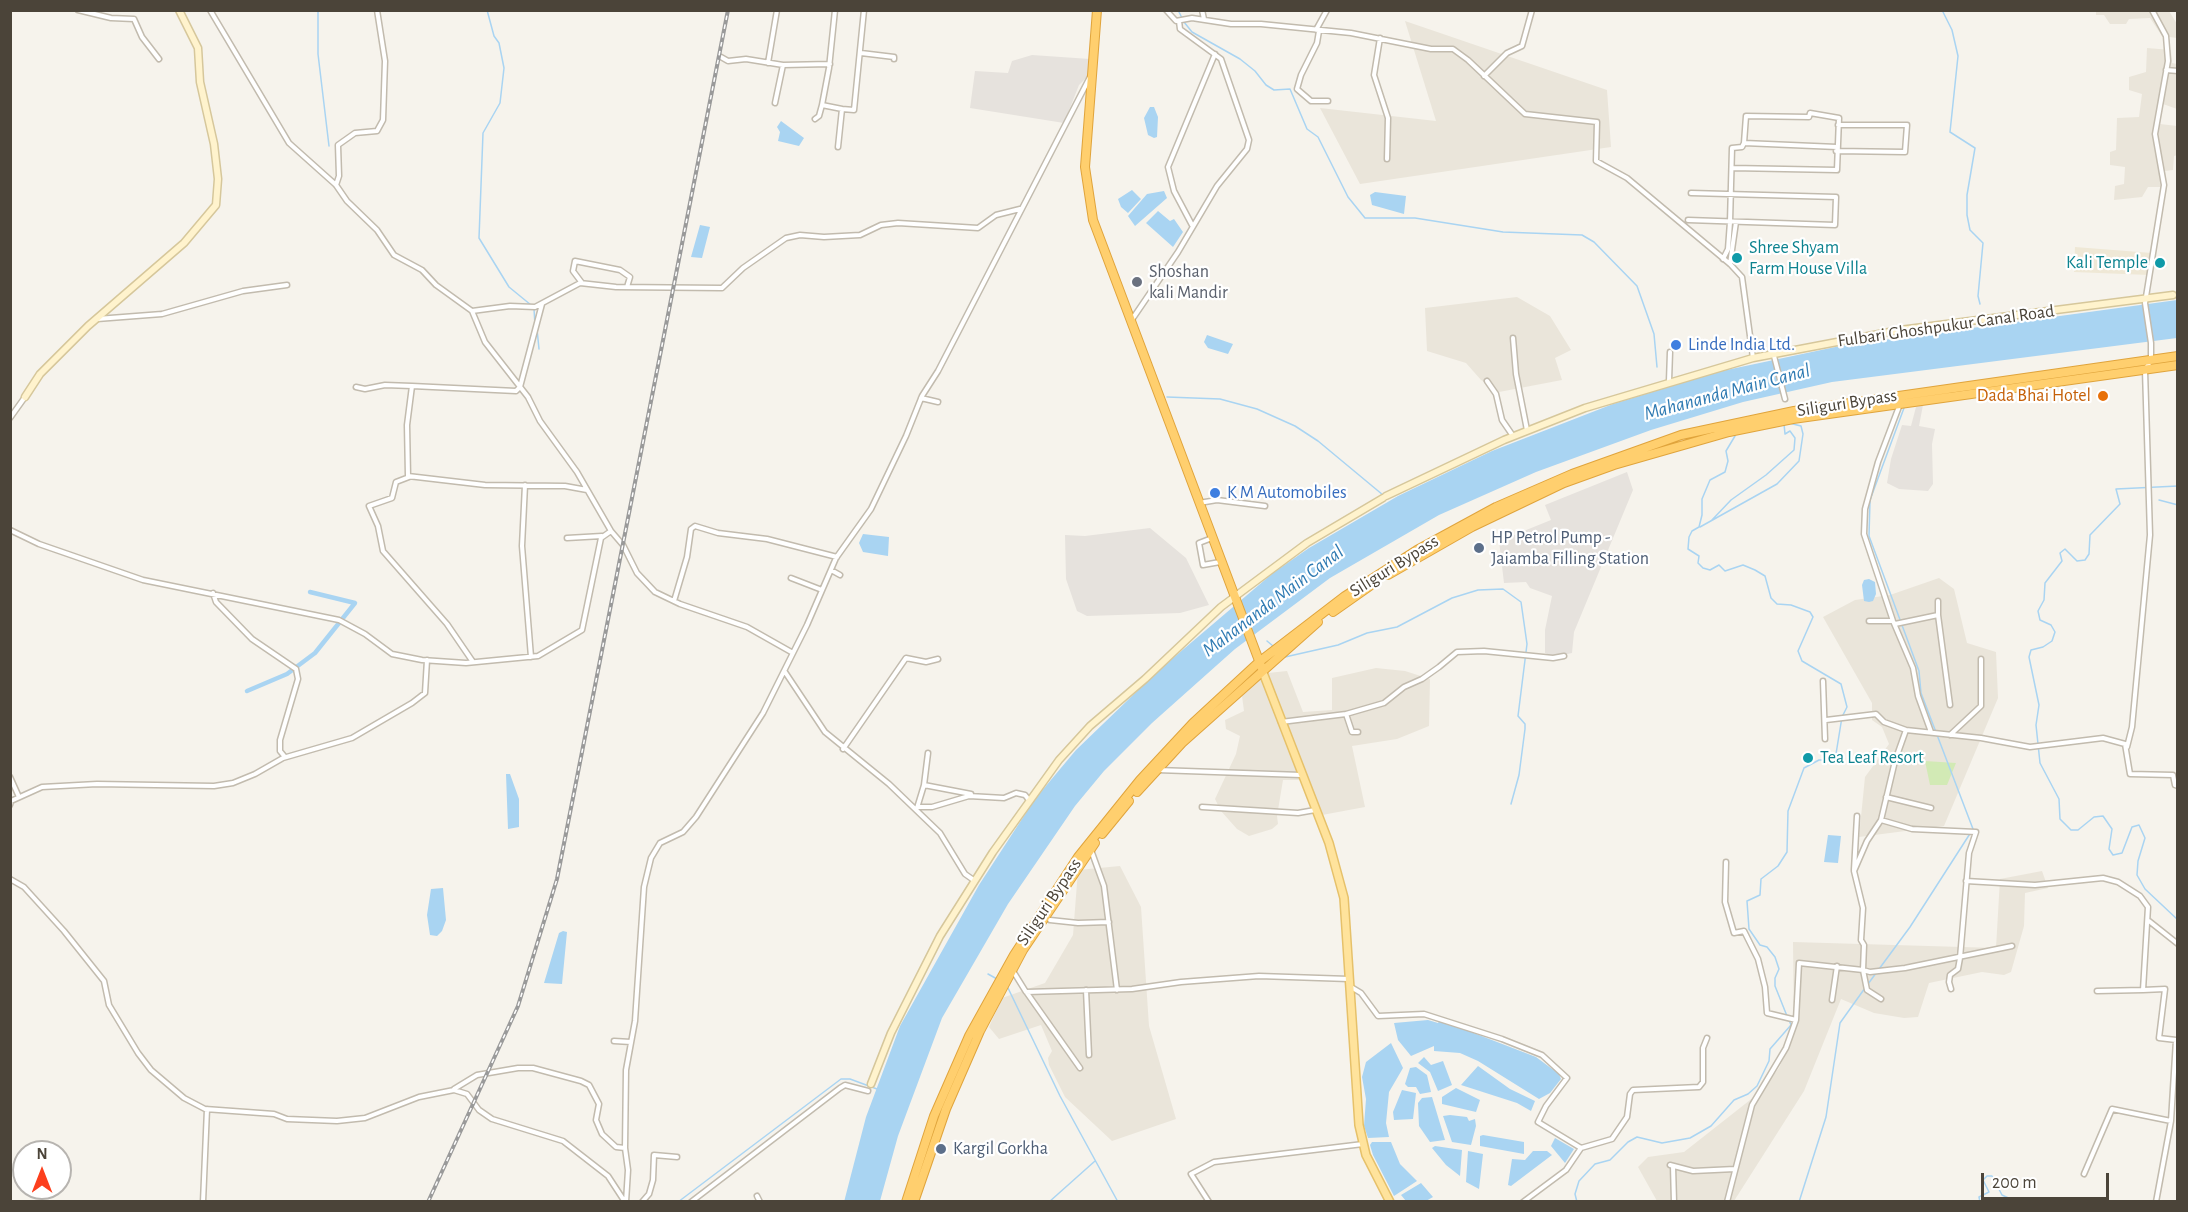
<!DOCTYPE html>
<html>
<head>
<meta charset="utf-8">
<style>
  body { margin:0 }
  #map { position:relative; width:2188px; height:1212px; overflow:hidden; background:#f6f3ec; font-family:"Alegreya Sans",sans-serif }
  canvas { display:block }
  .frame { position:absolute; inset:0; border:12px solid #4b4439; pointer-events:none }
  .north { position:absolute; left:12px; top:1140px; width:60px; height:60px; box-sizing:border-box; background:#fff; border:2px solid #b7b4b0; border-radius:50%; rotate:0deg; font-size:16px; font-weight:700; line-height:24px; text-align:center; color:#4b4439 }
  .north::after { content:''; display:block; margin:auto; width:21px; height:27px; background:#fc3f1d; clip-path:polygon(50% 0,100% 100%,50% 72%,0 100%) }
  .scale { position:absolute; left:1981px; top:1173px; width:128px; height:27px; box-sizing:border-box; border:3px solid #4b4439; border-top:0; padding-left:8px; font-size:18px; line-height:21px; white-space:nowrap; color:#4b4439; -webkit-text-stroke:4px #fff; paint-order:stroke }
</style>
</head>
<body>
<div id="map">
<canvas width="2188" height="1212"></canvas>
<div class="frame"></div>
<div class="north">N</div>
<div class="scale">200 m</div>
</div>
<script>
const context = document.querySelector('canvas').getContext('2d');
context.lineJoin = 'round';
function paint(path, color) { context.fillStyle = color; context.fill(path, 'evenodd'); }
const shape = rows => new Path2D(rows.map(r => 'M' + r).join(''));
function stroke(path, color, width, dash) { context.strokeStyle = color; context.lineWidth = width; context.lineCap = dash ? 'butt' : 'round'; context.setLineDash(dash || []); context.stroke(path); }
function write(font, color, halo, rows, align = 'center') {
  context.font = font + ' "Alegreya Sans",sans-serif'; context.lineWidth = 4.5; context.setLineDash([]); context.textBaseline = 'middle'; context.strokeStyle = halo; context.fillStyle = color; for (const [text, x, y, turn = 0] of rows) {
    context.save(); context.translate(x, y); context.rotate((+turn || 0) * Math.PI / 180); context.textAlign = isNaN(turn) ? turn : align; if (halo) context.strokeText(text, 0, 0); context.fillText(text, 0, 0); context.restore();
  }
}
const residential = shape([
  [2096,11,2169,11,2177,24,2177,38,2162,36,2150,18,2129,19,2126,24,2110,24,2104,15,2096,15],
  [1405,21,1607,90,1611,147,1360,184,1320,108,1436,121],
  [2147,48,2171,50,2172,63,2177,64,2177,109,2163,104,2160,124,2177,126,2178,155,2174,156,2173,170,2165,171,2166,187,2148,187,2142,197,2114,200,2115,186,2124,184,2125,167,2110,165,2110,152,2116,150,2117,118,2139,117,2142,94,2129,90,2129,77,2146,72],
  [1517,297,1550,316,1571,350,1555,358,1562,380,1499,392,1481,380,1466,363,1427,351,1425,308],
  [1939,578,1954,589,1967,643,1996,652,1998,698,1944,826,1859,837,1865,777,1889,744,1882,727,1872,720,1872,703,1823,617,1855,600,1890,595],
  [1376,668,1405,671,1430,679,1429,726,1397,739,1352,746,1365,807,1322,815,1309,780,1283,780,1277,816,1278,824,1272,829,1249,836,1237,829,1221,811,1215,799,1236,754,1240,736,1226,729,1225,720,1244,711,1242,696,1268,673,1287,671,1303,712,1332,710,1332,678],
  [1120,866,1141,907,1149,1026,1176,1119,1112,1141,1065,1097,1049,1065,1048,1058,1052,1051,1041,1025,999,1039,989,1027,1002,998,1045,983,1073,935,1078,870],
  [2042,871,2048,888,2025,893,2024,926,2011,972,2004,975,1982,972,1929,983,1918,1017,1904,1018,1874,1013,1841,999,1804,1091,1734,1201,1657,1201,1638,1167,1648,1157,1684,1152,1759,1093,1779,1068,1794,1035,1793,942,1996,948,2000,879]
]);
const industrial = shape([
  [1032,55,1090,59,1088,76,1079,85,1064,123,970,108,975,71,1008,73,1012,61],
  [1923,405,1919,426,1935,429,1932,444,1933,484,1928,491,1899,489,1887,483,1891,459,1902,425,1911,426,1916,407],
  [1627,472,1633,490,1574,632,1572,653,1554,657,1545,653,1545,630,1552,596,1530,588,1526,582,1504,583,1499,541,1551,520,1545,505],
  [1150,528,1186,558,1209,605,1180,613,1087,616,1077,611,1066,579,1065,535,1085,536]
]);
const education = shape([
  [2075,247,2152,253,2149,275,2074,272]
]);
const green = shape([
  [1925,761,1956,763,1947,785,1930,785]
]);
const water = shape([
  [1150,107,1154,107,1158,117,1157,137,1154,138,1148,135,1144,118],
  [781,121,804,138,799,146,778,141,780,132,777,127],
  [1132,190,1141,199,1128,213,1121,207,1118,199],
  [1164,191,1167,198,1135,226,1128,216,1147,194],
  [1375,192,1406,196,1404,214,1372,205,1370,195],
  [1158,211,1170,221,1174,219,1183,232,1173,247,1146,223],
  [700,225,710,227,702,258,691,257],
  [2177,300,2177,338,1832,382,1743,402,1651,430,1536,472,1439,515,1330,578,1235,649,1152,723,1104,771,1075,806,1008,904,942,1018,898,1136,880,1201,844,1202,866,1117,900,1026,979,885,1035,799,1076,750,1159,670,1273,573,1309,548,1398,496,1492,451,1613,404,1717,372,1840,346],
  [1207,335,1233,344,1228,354,1208,348,1204,342],
  [863,534,889,537,888,556,863,552,859,543],
  [1869,579,1875,582,1876,594,1873,601,1869,602,1864,601,1862,585,1864,580],
  [506,774,510,774,519,799,519,827,508,829],
  [1828,835,1841,836,1838,863,1824,862],
  [443,888,446,920,442,931,437,936,430,935,427,915,431,889],
  [563,931,567,932,562,984,544,983,559,933],
  [1428,1020,1438,1023,1440,1020,1536,1057,1559,1074,1561,1079,1550,1093,1539,1099,1478,1061,1460,1053,1434,1051,1434,1046,1411,1056,1398,1040,1394,1023],
  [1391,1043,1403,1068,1389,1092,1386,1123,1389,1137,1368,1138,1364,1126,1366,1099,1362,1077,1366,1062],
  [1424,1057,1431,1065,1443,1061,1452,1085,1438,1091,1430,1072,1418,1063],
  [1478,1066,1510,1089,1535,1101,1531,1111,1517,1103,1461,1085],
  [1416,1067,1427,1075,1431,1092,1420,1094,1416,1087,1408,1087,1405,1084,1410,1068],
  [1456,1088,1480,1100,1476,1112,1442,1104,1442,1097],
  [1402,1090,1416,1093,1413,1119,1394,1120,1393,1112],
  [1432,1097,1445,1140,1430,1142,1419,1126,1418,1103,1422,1098],
  [1450,1115,1467,1117,1469,1121,1475,1119,1476,1126,1471,1145,1452,1142,1443,1116],
  [1483,1135,1524,1142,1524,1154,1480,1146,1480,1136],
  [1555,1138,1574,1149,1565,1163,1551,1146],
  [1372,1142,1391,1142,1400,1164,1417,1181,1394,1196,1373,1155,1370,1145],
  [1435,1146,1462,1150,1460,1176,1446,1165,1432,1148],
  [1468,1151,1483,1154,1479,1189,1466,1182],
  [1533,1151,1547,1151,1552,1155,1511,1186,1508,1185,1512,1159,1525,1160],
  [1421,1183,1433,1197,1426,1201,1406,1201,1401,1195]
]);
const stream = shape([
  [318,10,318,54,329,146],
  [487,10,494,36,499,43,504,68,500,103,483,133,479,238,509,287,531,305],
  [1178,10,1182,18],
  [1942,10,1952,30,1958,56,1950,132,1975,148,1967,195,1967,215,1970,230,1983,243,1978,296,1980,304],
  [1184,22,1192,32,1240,59,1255,71,1266,85,1274,90,1290,89,1307,129,1318,137,1348,197,1365,218,1415,218,1503,232,1582,235,1594,242,1637,286,1654,334,1657,367],
  [2178,263,2178,264],
  [534,309,535,325],
  [537,329,539,349],
  [1167,397,1220,399,1257,409,1295,426,1318,441,1383,495],
  [1735,436,1726,451,1728,461,1725,472,1710,480,1702,499,1702,515,1699,527,1692,531,1689,537,1688,549,1699,556,1698,563,1703,568,1710,570,1719,565,1725,571,1743,565,1755,570,1765,576,1771,598,1777,604,1791,605,1810,612,1813,617,1798,651,1802,661,1841,684,1847,707,1842,717,1835,760,1819,760,1804,768,1788,811,1787,852,1778,866,1761,879,1760,895,1747,901,1749,929,1760,945,1767,947,1775,957,1779,969,1775,978,1775,986,1787,1016],
  [2178,486,2116,489,2120,504,2090,535,2089,554,2085,560,2077,561,2065,549,2060,553,2062,561,2045,583,2044,600,2038,611,2040,620,2051,625,2055,632,2052,641,2043,647,2031,650,2029,657,2039,705,2036,725,2040,763,2059,799,2060,819,2071,830,2078,830,2094,817,2103,816,2112,829,2109,849,2113,855,2122,853,2132,827,2139,825,2145,838,2138,861,2137,875,2145,889,2178,920],
  [2159,500,2178,505],
  [1711,521,1731,500,1766,475,1794,450,1795,438,1790,431,1785,434,1784,424],
  [1700,527,1777,484,1799,461,1803,434,1801,426,1789,423],
  [1267,641,1273,646],
  [1285,657,1338,645,1367,633,1397,627,1452,598,1478,590,1503,589,1521,602,1527,644,1518,716,1525,724,1525,729,1519,775,1511,804],
  [988,974,997,979],
  [1868,984,1910,927,1973,829,1921,693,1919,671,1869,536,1870,500,1904,408],
  [1008,988,1060,1096,1118,1202],
  [678,1202,841,1079,850,1079,877,1089],
  [1049,1202,1095,1161],
  [1577,1202,1575,1194,1579,1181,1595,1164,1610,1160,1628,1142,1637,1137,1662,1143,1690,1138,1711,1126,1734,1100,1748,1094,1757,1086,1769,1061,1770,1049,1791,1025,1789,1020],
  [1799,1202,1826,1117,1840,1023,1865,988],
  [1980,1202,1979,1197,1989,1192,1983,1180,1987,1176,1992,1176,2002,1195,2017,1202]
]);
const canal = shape([
  [247,691,287,674,315,653,355,603,310,592]
]);
const street = shape([
  [78,10,111,18,134,19,142,37,159,59],
  [210,10,289,143,336,185,347,201,377,230,394,255,422,270,436,285,472,311,510,306,535,307,580,283,616,287,722,288,743,268,786,238,800,235,824,237,860,235,881,225,898,223,978,228,996,215,1020,209],
  [835,10,829,68,822,105,842,109,838,147],
  [1166,10,1176,21,1192,18,1231,24,1261,24,1351,33,1431,49,1453,49,1468,60,1525,114,1597,122,1596,161,1627,178,1730,264,1742,277,1753,358],
  [1202,10,1204,19],
  [1316,30,1327,10],
  [1319,31,1317,43,1301,75,1297,89,1311,101,1328,101],
  [1380,38,1374,75,1388,118,1387,159],
  [861,53,894,57,894,59],
  [721,57,728,61,746,59,783,65,830,64],
  [768,63,777,10],
  [2166,70,2178,71],
  [1484,76,1507,53,1522,46,1532,10],
  [775,103,783,65],
  [842,109,854,110,864,10],
  [815,119,819,116,822,105],
  [1836,151,1905,152,1907,125,1838,125],
  [1732,168,1837,170,1839,118,1810,113,1809,117,1746,116,1744,143],
  [336,185,339,176,338,145,355,133,377,131,383,120,385,61,377,10],
  [1688,220,1835,225,1836,197,1691,193],
  [1192,225,1174,191,1168,167,1215,54],
  [1723,259,1728,249,1730,222,1732,148,1742,147,1744,143,1837,147],
  [1730,264,1736,222],
  [582,283,573,271,575,261,620,270,630,277,627,287],
  [542,304,520,387,516,391,412,386,407,425,408,476,485,485,565,486,587,490],
  [472,311,485,342,528,397,540,421,577,472,611,531],
  [97,319,162,314,243,291,287,285],
  [1131,321,1178,252,1217,186,1247,149,1249,140,1221,59,1180,29,1179,21],
  [1513,338,1516,374,1527,430],
  [1772,354,1774,356,1785,399],
  [1487,381,1496,394,1502,420,1513,436],
  [1669,381,1670,352],
  [356,387,365,389,385,385,412,386],
  [921,398,938,402],
  [1900,404,1878,462,1865,509,1864,534,1893,621,1913,668,1918,696,1931,732],
  [10,418,25,397],
  [409,477,396,482,392,498,369,506,378,526,383,551,447,624,473,662],
  [525,485,522,546,531,657],
  [1199,503,1217,500,1265,506],
  [10,530,39,544,143,580,339,620,365,634,392,654,422,660,466,663,538,656,582,630,601,538,611,531,623,545,637,573,655,592,680,604,747,627,793,653],
  [567,538,602,536],
  [1212,538,1199,543,1203,565,1220,562],
  [831,570,840,575],
  [791,578,822,590],
  [213,593,216,602,252,639,296,669,298,679,280,740,280,751,285,757],
  [674,601,687,557,691,529,695,526,718,533,767,539,837,557],
  [1938,615,1950,705],
  [1869,621,1893,621],
  [1895,624,1938,615,1938,601],
  [785,672,825,732,889,784,940,833,965,874,975,881],
  [1823,681,1825,739],
  [1346,714,1352,732,1358,732],
  [1826,720,1876,714,1884,722,1906,730,1981,738,2030,747,2103,738,2125,744,2130,774,2173,775,2175,785,2178,786],
  [1281,722,1346,714,1384,703,1404,687,1422,679,1439,667,1457,652,1484,651,1553,658,1564,656],
  [1950,735,1981,706,1981,659],
  [2127,747,2132,727,2150,535,2145,370,2151,360,2151,343,2145,303,2164,185,2155,134,2168,61,2166,36,2152,10],
  [843,749,906,658,926,662,938,659],
  [1157,770,1301,775],
  [10,777,19,797],
  [924,785,971,794],
  [1886,797,1931,808],
  [10,805,11,801,42,787,97,784,214,786,233,783,255,774,283,758,352,738,412,703,425,693,427,660],
  [918,807,932,807,969,796,1004,798,1016,793,1025,795,1029,800],
  [1202,807,1298,813,1315,810],
  [917,808,924,785,928,753],
  [1881,820,1912,829,1976,832,1969,853,1960,958,1958,969,1950,975,1949,982,1951,989],
  [1091,850,1104,886,1117,990],
  [1726,862,1725,902,1734,933,1744,931,1758,959,1765,987,1767,1013,1796,1020],
  [1854,870,1857,816],
  [10,879,24,887,64,931,104,981,109,1005,138,1053,151,1070,184,1098,205,1109,274,1114,287,1119,337,1121,365,1118,419,1097,454,1090,467,1094,479,1110,492,1119,563,1141,608,1176,625,1202],
  [1966,881,2035,885,2103,878,2118,882,2140,896,2148,907,2143,990,2165,989,2159,1038,2176,1040,2171,1121,2112,1109,2084,1174],
  [1050,920,1078,923,1109,922],
  [2149,921,2178,944],
  [1013,971,1026,992,1132,989,1181,982,1259,976,1349,979],
  [1351,987,1361,993,1378,1016,1424,1014,1502,1039,1542,1055,1567,1078,1546,1106,1538,1122,1581,1148],
  [1086,990,1089,1055],
  [2097,991,2143,990],
  [1027,993,1080,1068],
  [1881,999,1867,990,1863,970,1870,972,1905,968,2012,946],
  [1832,1000,1837,966],
  [614,1041,631,1042],
  [454,1089,477,1075,518,1068,533,1068,581,1081,589,1085,599,1104,596,1120,602,1134,616,1147,625,1148],
  [1670,1165,1693,1171,1735,1169],
  [1673,1166,1674,1202],
  [757,1196,760,1202],
  [203,1202,207,1109],
  [626,1202,628,1170,625,1148,626,1070,635,1021,644,887,651,858,660,843,683,832,696,817,763,713,807,625,836,558,871,509,906,436,922,396,938,371,1090,77],
  [642,1202,649,1194,653,1180,654,1155,677,1157],
  [691,1202,840,1088,845,1085,868,1091],
  [1209,1202,1191,1174,1214,1162,1363,1144],
  [1523,1202,1566,1170,1581,1148,1612,1139,1627,1117,1630,1094,1633,1090,1699,1087,1703,1082,1703,1048,1707,1038],
  [1727,1202,1752,1105,1786,1048,1796,1020,1799,963,1863,970,1864,945,1861,940,1863,908,1854,871,1867,841,1881,820,1895,761,1906,730],
  [2156,1202,2171,1121]
]);
const secondary = shape([
  [25,397,40,374,88,326,184,243,216,205,218,179,214,144,200,82,198,48,179,10],
  [1386,496,1504,440,1585,408,1753,358,1900,330,2173,295],
  [871,1084,891,1033,940,936,993,852,1059,760,1090,726,1145,679,1221,607,1307,543,1383,498]
]);
const primary = shape([
  [1262,670,1329,843,1344,898,1359,1125,1366,1155,1390,1202]
]);
const highway = shape([
  [1097,10,1085,167,1093,220,1261,666],
  [1388,575,1472,527,1564,483,1614,465,1729,432,1793,419,2178,365],
  [1333,612,1370,586],
  [1137,792,1182,743,1318,622],
  [1102,834,1129,801],
  [906,1202,934,1116,969,1036,1014,955,1078,857,1140,780,1193,723,1259,662,1345,596,1417,550,1496,507,1572,474,1681,435,1794,411,2178,356],
  [914,1202,946,1109,980,1031,1023,950,1095,843]
]);
const rail = shape([
  [428,1202,518,1006,557,879,728,10]
]);
const markers = [
  [1737,258,6,"#0f9aa8"],
  [2160,263,6,"#0f9aa8"],
  [1137,282,6,"#6b7280"],
  [1676,345,6,"#3f7fe0"],
  [2103,396,6,"#e8710a"],
  [1215,493,6,"#3f7fe0"],
  [1479,548,6,"#5c6f8a"],
  [1808,758,6,"#0f9aa8"],
  [941,1149,6,"#5c6f8a"]
];
const cultureNames = [
  ["Shree Shyam",1749,248],
  ["Farm House Villa",1749,269],
  ["Kali Temple",2148,263,"right"],
  ["Tea Leaf Resort",1820,758]
];
const worshipNames = [
  ["Shoshan",1149,272],
  ["kali Mandir",1149,293]
];
const streetNames = [
  ["Fulbari Ghoshpukur Canal Road",1946,326,-8],
  ["Siliguri Bypass",1847,403,-9],
  ["Siliguri Bypass",1394,566,-32],
  ["Siliguri Bypass",1049,902,-56]
];
const shopNames = [
  ["Linde India Ltd.",1688,345],
  ["K M Automobiles",1227,493]
];
const foodNames = [
  ["Dada Bhai Hotel",2091,396]
];
const serviceNames = [
  ["HP Petrol Pump -",1491,538],
  ["Jaiamba Filling Station",1491,559],
  ["Kargil Gorkha",953,1149]
];
const waterNames = [
  ["Mahananda Main Canal",1727,392,-15],
  ["Mahananda Main Canal",1273,601,-37]
];
paint(residential, '#eae5da');
paint(industrial, '#e6e2dd');
paint(education, '#efe8d6');
paint(green, '#d2eab5');
paint(water, '#a9d4f2');
stroke(stream, '#a9d4f2', 1.5);
stroke(canal, '#a9d4f2', 4.5);
stroke(street, '#c2bbae', 7);
stroke(secondary, '#d6c79b', 9);
stroke(primary, '#e6c16a', 10);
stroke(highway, '#e0a43c', 10);
stroke(street, '#fff', 4);
stroke(secondary, '#fff3cd', 6);
stroke(primary, '#ffe39c', 7);
stroke(highway, '#ffcf6e', 8);
stroke(rail, '#9a9a9a', 4);
stroke(rail, '#fff', 1.5, [4.5]);
for (const [x, y, r, color] of markers) { const dot = new Path2D(); dot.arc(x, y, r, 0, 2 * Math.PI); context.fillStyle = color; context.fill(dot); stroke(dot, '#fff', 2); }
write('18px', '#0d838f', '#fff', cultureNames, 'left');
write('18px', '#5b616d', '#fff', worshipNames, 'left');
write('18px', '#4b4439', '#fff', streetNames);
write('18px', '#366cbe', '#fff', shopNames, 'left');
write('18px', '#c56008', '#fff', foodNames, 'right');
write('18px', '#4e5e75', '#fff', serviceNames, 'left');
write('italic 20px', '#2e7ab2', '#fff', waterNames);
</script>
</body>
</html>
